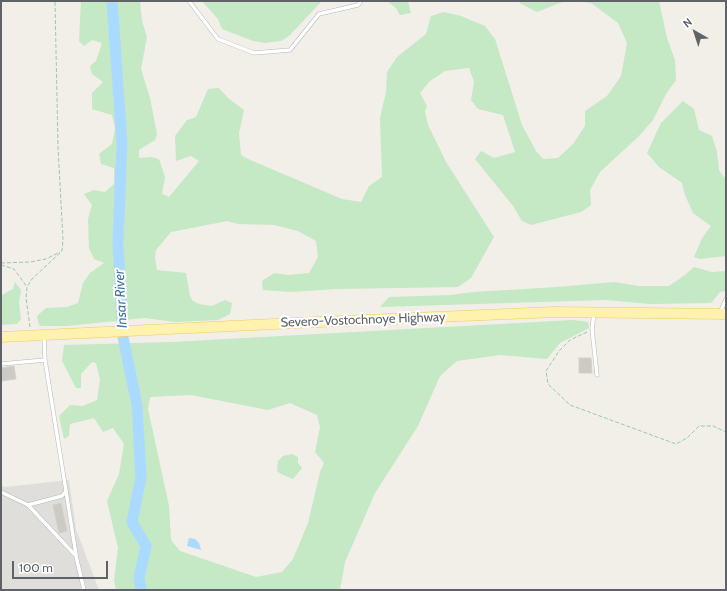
<!DOCTYPE html>
<html>
<head>
<meta charset="utf-8">
<style>
  body { margin:0 }
  #map { position:relative; width:727px; height:591px; overflow:hidden; background:#f1efe8; font-family:Cabin,sans-serif }
  canvas { display:block }
  .frame { position:absolute; inset:0; border:2px solid #5f6368; pointer-events:none }
  .north { position:absolute; left:675px; top:12px; width:40px; height:40px; -webkit-text-stroke:3px #fff; paint-order:stroke; rotate:321deg; font-size:11px; font-weight:700; line-height:16px; text-align:center; color:#5f6368 }
  .north::after { content:''; display:block; margin:auto; width:14px; height:18px; background:#5f6368; clip-path:polygon(50% 0,100% 100%,50% 72%,0 100%) }
  .scale { position:absolute; left:12px; top:561px; width:96px; height:18px; box-sizing:border-box; border:2px solid #5f6368; border-top:0; padding-left:5px; font-size:12px; line-height:14px; white-space:nowrap; color:#5f6368; -webkit-text-stroke:3px #fff; paint-order:stroke }
</style>
</head>
<body>
<div id="map">
<canvas width="727" height="591"></canvas>
<div class="frame"></div>
<div class="north">N</div>
<div class="scale">100 m</div>
</div>
<script>
const context = document.querySelector('canvas').getContext('2d');
context.lineJoin = 'round';
function paint(path, color) { context.fillStyle = color; context.fill(path, 'evenodd'); }
const shape = rows => new Path2D(rows.map(r => 'M' + r).join(''));
function stroke(path, color, width, dash) { context.strokeStyle = color; context.lineWidth = width; context.lineCap = dash ? 'butt' : 'round'; context.setLineDash(dash || []); context.stroke(path); }
function write(font, color, halo, rows, align = 'center') {
  context.font = font + ' Cabin,sans-serif'; context.lineWidth = 4; context.setLineDash([]); context.textBaseline = 'middle'; context.strokeStyle = halo; context.fillStyle = color; for (const [text, x, y, turn = 0] of rows) {
    context.save(); context.translate(x, y); context.rotate((+turn || 0) * Math.PI / 180); context.textAlign = isNaN(turn) ? turn : align; if (halo) context.strokeText(text, 0, 0); context.fillText(text, 0, 0); context.restore();
  }
}
const industrial = shape([
  [69,480,76,529,99,590,1,590,1,486,5,487]
]);
const green = shape([
  [81,1,140,1,142,21,147,37,141,69,150,98,157,134,155,140,139,150,139,158,151,157,159,159,165,177,162,194,169,197,199,161,191,156,176,161,175,136,187,120,196,117,208,89,219,88,228,98,244,110,239,133,241,155,248,159,342,199,361,202,369,186,382,177,380,118,386,92,387,72,397,57,426,34,431,16,444,12,461,16,485,26,495,39,522,125,536,151,543,159,558,158,573,144,585,126,585,111,607,96,621,76,627,43,618,23,591,3,576,1,659,1,667,38,675,60,676,80,666,94,653,120,638,137,600,172,590,190,591,205,581,212,531,225,522,221,513,206,475,159,481,151,494,158,515,152,503,115,478,109,471,100,474,82,469,68,445,71,430,81,420,93,427,106,425,111,428,125,446,162,494,237,471,278,458,287,337,289,290,292,263,290,262,281,274,273,288,275,309,273,318,257,316,241,298,231,274,225,238,224,227,221,171,232,156,250,155,258,157,270,186,273,190,296,193,301,199,304,212,306,225,300,232,303,230,314,218,320,175,322,145,318,67,326,42,326,39,325,37,316,46,308,67,307,78,303,83,283,90,273,104,263,94,259,89,248,88,219,92,205,84,194,94,190,105,192,114,184,114,168,101,164,99,154,112,144,115,129,112,115,92,109,92,93,103,82,92,74,90,66,96,61,102,43,92,40,84,46,79,41],
  [202,1,356,1,321,2,289,36,281,41,265,43,253,41,222,29,218,19],
  [387,1,408,1,411,13,400,15,396,8],
  [518,1,565,1,537,12,521,4],
  [683,101,694,109,699,130,712,136,717,152,719,170,726,180,726,256,700,259,694,257,702,238,711,226,693,213,685,195,682,183,659,167,647,153,661,123],
  [694,267,712,272,726,271,726,291,720,292,711,303,650,304,606,300,380,307,389,297,450,295,473,292,557,287,614,282,639,286,669,286,685,275],
  [15,282,21,290,19,303,21,319,17,324,1,325,1,297,2,295,13,289],
  [573,320,588,322,589,328,560,343,547,359,500,355,457,361,440,376,418,426,375,493,345,562,340,590,116,590,114,580,118,548,107,501,119,474,124,444,113,428,103,432,94,418,70,424,69,436,64,439,59,416,70,405,83,406,97,400,100,380,96,363,92,362,81,374,81,388,76,388,62,361,64,345,172,342],
  [191,395,268,410,290,403,317,415,320,427,315,452,324,463,320,472,308,523,293,559,282,572,256,577,180,551,171,540,169,506,148,409,150,397],
  [292,454,298,457,298,463,302,468,293,479,281,474,277,471,278,461,283,456]
]);
const water = shape([
  [189,538,195,539,199,543,201,550,187,546]
]);
const river = shape([
  [112,1,122,143,118,243,123,337,137,405,141,477,132,522,146,546,139,578,141,590]
]);
const building = shape([
  [579,358,591,358,592,373,579,373,579,358],
  [14,366,16,379,1,381,1,368,14,366],
  [61,503,67,531,59,533,53,505,61,503]
]);
const path = shape([
  [1,263,30,262,46,259,60,252],
  [1,265,14,269,27,287],
  [30,327,26,298,27,287,32,279,62,251,63,240,58,147,55,1],
  [587,332,570,340,559,351,546,371,548,384,570,405,676,444,687,438,699,426,713,426,726,432]
]);
const service = shape([
  [189,1,218,39,254,53,290,50,319,14,358,5,361,1],
  [594,313,592,329,597,375],
  [720,313,726,299],
  [1,364,45,360],
  [66,491,76,555],
  [1,492,28,505,62,496,66,491,45,360,44,336],
  [28,505,76,556,84,590]
]);
const primary = shape([
  [1,337,295,323,555,312,726,314]
]);
const streetNames = [
  ["Severo-Vostochnoye Highway",363,320,-2]
];
const waterNames = [
  ["Insar River",121,299,-93]
];
paint(industrial, '#e0deda');
paint(green, '#c5e8c5');
paint(water, '#aadaff');
stroke(river, '#aadaff', 11);
paint(building, '#cccac5');
stroke(building, '#d6d1c6', 1);
stroke(service, '#b5b8bc', 4.5);
stroke(primary, '#f2c960', 11);
stroke(path, '#9cc7a9', 1, [4, 2]);
stroke(service, '#fff', 3.5);
stroke(primary, '#fff2af', 10);
write('13px', '#5f6368', '#fff', streetNames);
write('italic 14px', '#4174aa', '#fff', waterNames);
</script>
</body>
</html>
